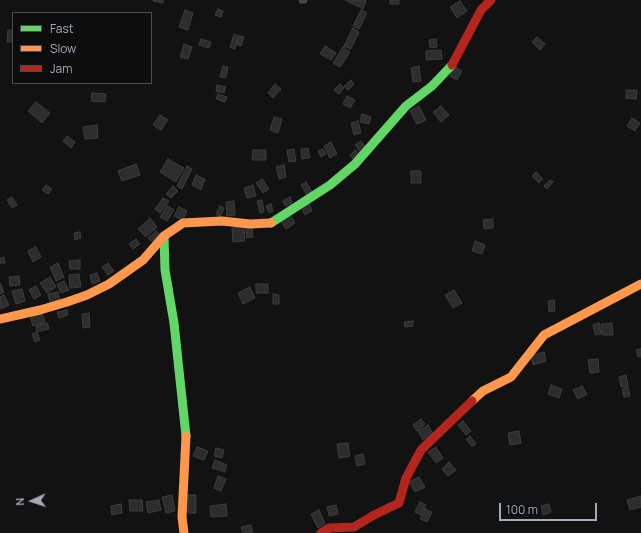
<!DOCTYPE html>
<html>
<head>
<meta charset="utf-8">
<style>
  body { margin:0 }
  #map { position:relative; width:641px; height:533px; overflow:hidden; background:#121213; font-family:Manrope,sans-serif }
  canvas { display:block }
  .legend { position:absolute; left:12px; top:12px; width:140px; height:72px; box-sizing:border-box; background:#0d0d0e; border:1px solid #494c50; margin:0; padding:5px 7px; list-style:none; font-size:12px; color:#a3abb4 }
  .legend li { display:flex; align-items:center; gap:8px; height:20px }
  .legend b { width:20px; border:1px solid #494c50 }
  .north { position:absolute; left:12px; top:481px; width:40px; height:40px; -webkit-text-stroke:3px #0d0d0e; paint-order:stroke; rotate:267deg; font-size:11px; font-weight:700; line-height:16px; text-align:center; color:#a3abb4 }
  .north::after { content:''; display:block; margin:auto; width:14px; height:18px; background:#a3abb4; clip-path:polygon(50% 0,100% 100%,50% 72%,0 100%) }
  .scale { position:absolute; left:499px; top:503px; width:98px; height:18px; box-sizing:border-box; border:2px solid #a3abb4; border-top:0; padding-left:5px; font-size:12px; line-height:14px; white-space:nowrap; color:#a3abb4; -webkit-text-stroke:3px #0d0d0e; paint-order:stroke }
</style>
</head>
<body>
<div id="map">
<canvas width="641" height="533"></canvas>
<ul class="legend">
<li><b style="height:5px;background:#63d668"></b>Fast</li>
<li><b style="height:5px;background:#ff974d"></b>Slow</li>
<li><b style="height:5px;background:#b3261e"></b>Jam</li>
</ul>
<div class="north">N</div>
<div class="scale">100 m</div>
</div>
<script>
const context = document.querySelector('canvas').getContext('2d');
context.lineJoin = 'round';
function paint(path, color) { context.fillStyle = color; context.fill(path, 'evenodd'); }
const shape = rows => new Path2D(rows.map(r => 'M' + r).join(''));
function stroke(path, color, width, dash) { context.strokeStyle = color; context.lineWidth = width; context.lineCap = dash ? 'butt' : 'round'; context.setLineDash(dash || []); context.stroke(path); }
const building = shape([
  [153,0,163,0,163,3,153,1,153,0],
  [345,0,363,0,366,1,363,9,345,0],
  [390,0,399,0,399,4,390,4,390,0],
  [460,1,467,11,457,18,450,7,460,1],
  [218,9,223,11,221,17,215,15,218,9],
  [185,10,193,13,188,30,179,27,185,10],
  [361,10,367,13,359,29,353,26,361,10],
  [353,28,359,32,351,49,344,46,353,28],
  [8,30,13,30,13,42,7,42,8,30],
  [234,34,239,36,235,49,230,47,234,34],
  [239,36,244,37,241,46,236,44,239,36],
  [537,37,545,44,540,50,532,42,537,37],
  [201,39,211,42,209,48,199,45,201,39],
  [436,39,437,47,430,48,429,40,436,39],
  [184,44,192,47,188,59,180,57,184,44],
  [325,46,336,53,331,60,320,54,325,46],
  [343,47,350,52,340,67,333,63,343,47],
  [441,50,442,59,426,60,426,51,441,50],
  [223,66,228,67,226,78,220,77,223,66],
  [419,66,421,81,413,82,411,68,419,66],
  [455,67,462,71,457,80,450,76,455,67],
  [351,80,354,84,348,90,344,86,351,80],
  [275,84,281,89,273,98,268,93,275,84],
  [340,84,344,88,339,94,334,90,340,84],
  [217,85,226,87,224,93,216,91,217,85],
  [626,90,637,90,636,99,626,98,626,90],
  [92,93,106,94,105,102,91,101,92,93],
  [218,94,227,97,225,102,216,99,218,94],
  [347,96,355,100,350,108,343,104,347,96],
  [36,102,50,113,42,123,28,111,36,102],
  [419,106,426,120,417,124,410,111,419,106],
  [441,106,449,115,441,122,433,112,441,106],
  [362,114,371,117,369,124,360,122,362,114],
  [160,115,168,120,161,130,153,125,160,115],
  [274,117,282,119,278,133,270,130,274,117],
  [632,118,640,123,635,131,627,126,632,118],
  [358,121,361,133,354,135,351,123,358,121],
  [97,125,98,138,85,139,83,127,97,125],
  [67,136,75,142,71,148,63,141,67,136],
  [361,141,367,149,361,153,355,145,361,141],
  [331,142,337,154,330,158,324,146,331,142],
  [308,148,310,158,302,159,301,149,308,148],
  [294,149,296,161,289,162,287,150,294,149],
  [323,149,326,154,321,157,318,151,323,149],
  [253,150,266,150,266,160,252,160,253,150],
  [355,150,360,154,354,160,350,155,355,150],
  [168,159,184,168,176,182,160,172,168,159],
  [136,164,140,175,122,181,118,171,136,164],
  [284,165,286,177,279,179,276,167,284,165],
  [187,166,192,169,182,189,177,186,187,166],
  [411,171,421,171,421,183,411,183,411,171],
  [536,172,543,179,539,183,532,176,536,172],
  [196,175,205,179,201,190,192,185,196,175],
  [262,179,269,189,263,193,256,183,262,179],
  [550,180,553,182,547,189,544,186,550,180],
  [306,182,312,192,307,195,301,185,306,182],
  [46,185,52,189,48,194,42,190,46,185],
  [253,185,256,196,247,198,244,188,253,185],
  [173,186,178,191,171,198,166,194,173,186],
  [12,197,17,205,12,208,7,200,12,197],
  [290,197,292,203,285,206,283,201,290,197],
  [163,198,169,201,160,213,155,209,163,198],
  [262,200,264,212,260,213,257,201,262,200],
  [234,201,235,215,227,216,226,202,234,201],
  [309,203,312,211,305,215,301,207,309,203],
  [271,204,273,211,269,213,266,206,271,204],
  [167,206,174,210,167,221,160,217,167,206],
  [220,206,224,208,220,217,216,214,220,206],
  [179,207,187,211,183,220,174,216,179,207],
  [290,215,295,223,286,229,280,220,290,215],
  [150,218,157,227,146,237,138,229,150,218],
  [493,219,493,228,484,229,483,220,493,219],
  [252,226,253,237,247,238,246,227,252,226],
  [244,227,245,241,233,242,232,228,244,227],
  [156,231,160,234,152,242,148,238,156,231],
  [80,232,81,238,75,240,74,233,80,232],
  [136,239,140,244,133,249,129,244,136,239],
  [475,241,485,245,482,254,472,251,475,241],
  [36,247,41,257,33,262,28,251,36,247],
  [4,257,5,263,0,263,0,258,4,257],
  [80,260,80,269,70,269,69,261,80,260],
  [58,263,64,277,56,281,50,267,58,263],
  [108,263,114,271,108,275,102,267,108,263],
  [97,273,100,281,92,284,90,275,97,273],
  [79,274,81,287,70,288,69,275,79,274],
  [19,276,20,285,10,286,9,277,19,276],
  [50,277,56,287,47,293,40,283,50,277],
  [64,281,69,290,61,293,57,284,64,281],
  [0,283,4,292,0,294,0,283],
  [256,284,268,284,268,293,256,293,256,284],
  [36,286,41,295,34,299,29,290,36,286],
  [250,287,255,298,243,304,238,293,250,287],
  [22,289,25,301,16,304,12,291,22,289],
  [454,290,462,303,453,308,445,295,454,290],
  [58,292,60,300,50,303,48,294,58,292],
  [273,294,279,295,279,304,273,304,273,294],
  [4,295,9,305,1,309,0,297,4,295],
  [554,300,555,311,549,312,548,301,554,300],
  [67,310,68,315,59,318,57,312,67,310],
  [42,312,45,322,33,326,30,316,42,312],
  [89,313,90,327,83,328,82,314,89,313],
  [413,321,413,326,405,327,404,322,413,321],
  [47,323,49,329,37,332,36,326,47,323],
  [599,323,601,334,595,335,593,325,599,323],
  [612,323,613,335,602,335,601,324,612,323],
  [37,332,40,340,35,342,32,334,37,332],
  [641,349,641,356,638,357,636,350,641,349],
  [544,352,546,361,533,365,531,356,544,352],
  [598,359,599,372,590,373,588,360,598,359],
  [626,375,628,386,621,387,619,377,626,375],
  [551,385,562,389,559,398,548,394,551,385],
  [582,386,587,394,578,399,573,390,582,386],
  [628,387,630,396,624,397,622,389,628,387],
  [421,419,425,424,417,431,413,425,421,419],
  [463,421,471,431,466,435,458,425,463,421],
  [428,425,433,434,423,440,418,431,428,425],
  [519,431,521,443,510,445,508,433,519,431],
  [470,436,476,444,472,447,466,439,470,436],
  [348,443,350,456,339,458,337,444,348,443],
  [197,447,208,451,204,460,193,456,197,447],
  [436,447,443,458,436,463,428,452,436,447],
  [216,448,224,450,222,458,214,456,216,448],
  [363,454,365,464,357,466,355,456,363,454],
  [215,460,227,465,225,472,212,468,215,460],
  [449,462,456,470,448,476,442,469,449,462],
  [218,476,226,479,221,491,214,488,218,476],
  [419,477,425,487,415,492,409,482,419,477],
  [172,495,175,511,166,513,162,497,172,495],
  [188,495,196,495,196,513,188,513,188,495],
  [641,496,641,507,630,510,627,500,641,496],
  [129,500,142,500,143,511,130,511,129,500],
  [159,500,161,510,148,513,146,502,159,500],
  [420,502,426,505,421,515,415,512,420,502],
  [121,504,122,513,112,515,111,506,121,504],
  [226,504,227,516,211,517,210,506,226,504],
  [549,504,551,512,543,515,541,506,549,504],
  [336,505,338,514,329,516,327,507,336,505],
  [425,509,432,512,427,522,420,519,425,509],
  [319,510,325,524,318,528,311,514,319,510],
  [251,525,253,533,243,533,241,527,251,525]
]);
const street = shape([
  [302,0,304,0]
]);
const fast = shape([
  [271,223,330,185,355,164,406,106,432,86,452,65],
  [164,236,165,270,174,323,186,436]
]);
const slow = shape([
  [0,319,40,310,67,302,87,295,109,284,143,260,164,236,183,223,222,221,250,224,271,223],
  [472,401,483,391,511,377,544,335,641,284],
  [184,533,182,517,186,436]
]);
const jam = shape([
  [452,65,481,10,491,0],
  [321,533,329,528,354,527,374,515,399,503,406,478,421,450,472,401]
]);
paint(building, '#2d2d2e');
stroke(building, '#3b3d3f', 1);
stroke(street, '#47494b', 7);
stroke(fast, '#63d668', 9);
stroke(slow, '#ff974d', 9);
stroke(jam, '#b3261e', 9);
</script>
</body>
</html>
